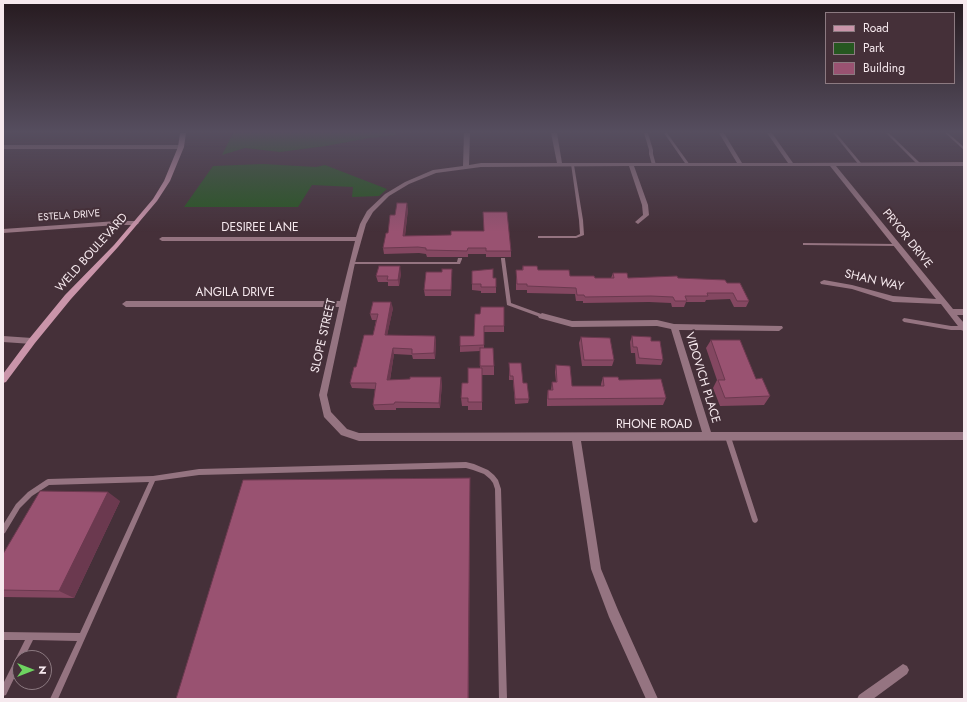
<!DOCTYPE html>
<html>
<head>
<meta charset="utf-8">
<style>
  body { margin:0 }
  #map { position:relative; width:967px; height:702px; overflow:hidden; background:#453039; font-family:Jost,sans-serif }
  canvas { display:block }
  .frame { position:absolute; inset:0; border:4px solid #f6e9ee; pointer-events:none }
  .legend { position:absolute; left:825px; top:12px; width:130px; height:72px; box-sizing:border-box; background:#453039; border:1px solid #8c7a81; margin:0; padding:5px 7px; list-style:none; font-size:12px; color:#f6e9ee }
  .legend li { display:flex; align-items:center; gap:8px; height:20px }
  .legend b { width:20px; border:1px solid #8c7a81 }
  .north { position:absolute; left:12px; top:650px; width:40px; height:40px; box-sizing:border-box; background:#453039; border:1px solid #8c7a81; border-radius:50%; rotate:90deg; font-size:11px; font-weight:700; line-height:16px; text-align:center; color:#f6e9ee }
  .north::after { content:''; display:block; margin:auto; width:14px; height:18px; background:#6ed360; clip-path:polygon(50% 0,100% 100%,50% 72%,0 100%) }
</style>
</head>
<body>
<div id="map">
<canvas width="967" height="702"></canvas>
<div class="frame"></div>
<ul class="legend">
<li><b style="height:5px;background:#ca95aa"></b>Road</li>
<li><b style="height:11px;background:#265720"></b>Park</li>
<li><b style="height:11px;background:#995271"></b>Building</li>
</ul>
<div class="north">N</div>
</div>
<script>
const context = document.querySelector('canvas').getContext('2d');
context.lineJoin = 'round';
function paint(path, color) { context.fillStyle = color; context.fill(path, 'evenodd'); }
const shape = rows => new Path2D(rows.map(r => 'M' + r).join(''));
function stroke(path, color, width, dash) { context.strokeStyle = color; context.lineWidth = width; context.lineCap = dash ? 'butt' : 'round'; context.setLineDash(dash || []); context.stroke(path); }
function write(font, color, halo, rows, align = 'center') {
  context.font = font + ' Jost,sans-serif'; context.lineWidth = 4; context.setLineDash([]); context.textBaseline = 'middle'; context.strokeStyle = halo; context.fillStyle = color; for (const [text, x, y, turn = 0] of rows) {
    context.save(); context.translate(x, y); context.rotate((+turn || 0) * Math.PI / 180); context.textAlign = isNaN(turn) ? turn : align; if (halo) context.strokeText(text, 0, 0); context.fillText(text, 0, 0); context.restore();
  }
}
const green = shape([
  [233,133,396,133,396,135,369,138,326,146,280,152,245,148,222,155],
  [263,164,316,167,325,165,387,189,379,196,352,197,353,187,312,185,298,207,184,207,213,166]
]);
const service = shape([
  [644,133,648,133,653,150,653,154,656,165,655,166,652,165,649,154,649,150,644,133],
  [664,133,667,133,690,165,689,166,687,166,664,133],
  [833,133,836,133,861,163,861,165,859,165,833,133],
  [886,133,889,133,920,163,920,165,918,165,886,133],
  [945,133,948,133,964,147,964,150,945,133],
  [571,164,574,165,583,220,584,235,576,238,538,238,538,236,576,236,580,234,579,220,571,164],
  [803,243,897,244,899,245,897,246,804,245,803,245,803,243],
  [458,258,462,258,462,259,460,264,352,264,350,263,352,262,457,262,458,258],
  [501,258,505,258,505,259,511,303,544,315,544,317,540,317,507,305,501,259,501,258],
  [904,318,951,326,964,326,964,330,951,330,904,322,902,320,904,318],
  [726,435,730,435,731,437,758,520,757,522,755,523,753,522,752,520,725,437,726,435],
  [466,462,474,464,488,470,494,475,498,480,501,489,507,699,499,699,495,489,493,483,490,479,484,474,473,470,466,468,199,475,155,481,58,699,50,699,77,641,33,640,24,658,20,658,20,666,6,695,3,696,3,684,25,640,3,640,3,632,80,633,149,482,49,485,32,496,20,508,5,533,3,534,3,525,16,504,28,492,46,480,48,479,153,476,199,469,466,462]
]);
const minor = shape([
  [464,133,470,133,469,165,481,163,557,163,551,133,557,133,562,163,737,163,719,133,724,133,742,163,788,163,767,133,772,133,793,163,964,162,964,166,836,166,953,309,964,309,964,315,957,315,964,323,964,331,961,330,941,304,893,302,852,289,821,284,820,282,824,280,852,285,893,296,936,299,830,166,634,166,648,205,649,215,638,224,635,222,643,215,642,205,629,166,481,167,436,173,409,184,389,196,373,212,366,224,355,263,327,395,331,412,347,429,359,433,702,432,671,329,657,326,572,327,539,318,538,316,542,313,572,321,657,320,674,324,782,326,783,328,779,331,679,330,711,432,964,432,964,440,581,441,601,569,618,610,658,699,646,699,609,617,591,569,572,441,359,441,341,435,324,417,319,395,339,307,126,307,122,304,126,301,340,301,355,241,162,241,159,239,162,237,356,237,360,224,367,211,385,194,405,182,433,170,463,166,464,133],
  [117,221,136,221,139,223,136,225,117,225,3,233,3,229,117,221],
  [3,336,32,338,36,341,32,344,3,342,3,336],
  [903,664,907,666,909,670,907,674,873,699,857,699,859,695,903,664]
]);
const tertiary = shape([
  [3,145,181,145,184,147,181,149,3,149,3,145]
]);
const secondary = shape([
  [180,133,186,133,184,147,170,181,157,201,118,247,71,299,35,343,6,382,3,383,3,374,29,339,65,295,114,245,153,199,164,181,178,147,180,133]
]);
const wall = shape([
  [408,209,405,236,511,251,511,257,486,257,486,254,468,254,468,257,427,257,426,254,419,253,384,254,383,248,388,233,395,215],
  [523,266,538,270,570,276,595,278,611,278,613,273,628,278,678,278,727,283,749,301,746,307,734,307,730,299,706,300,705,302,686,302,684,307,672,307,671,303,649,302,583,303,583,301,576,301,575,294,527,293,527,290,516,290,516,270,522,270],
  [401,273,399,286,388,286,388,282,378,282,376,276],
  [452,275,451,296,425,296,424,290],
  [493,278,496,278,496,293,481,293,481,291,472,290,472,284],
  [393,308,387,335,435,336,436,342,435,359,413,359,412,355,394,354,390,380,442,383,440,408,396,408,396,410,375,410,373,405,375,389,352,388,350,383,373,335,376,320,372,320,370,314],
  [475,314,504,326,504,332,484,332,484,348,494,366,494,375,482,375,482,410,468,410,468,406,462,406,461,398,468,383,480,368,480,351,460,352,460,346,474,336],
  [632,336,651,341,663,360,661,365,636,364,635,353,631,353,630,342],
  [581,337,614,360,612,366,582,366,579,343],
  [711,340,756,379,770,396,764,405,720,406,713,388,717,380,706,348],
  [509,363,523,383,529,399,528,403,515,404,513,380,509,380],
  [556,365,572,386,601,386,601,384,603,377,619,380,666,398,663,405,547,406,547,397,548,390,551,390,552,382,556,382,555,372],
  [120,501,74,598,3,597,3,554]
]);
const shadedWall = shape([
  [407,203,408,209,404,242,403,236],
  [400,266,401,273,399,286,398,280],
  [391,302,393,308,386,341,385,335],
  [435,336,436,342,435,359,434,353],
  [393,348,394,354,389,385,387,380],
  [441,377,442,383,440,408,439,403],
  [470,478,469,699,468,699],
  [108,492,120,501,74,598,59,591]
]);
const building = shape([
  [397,203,407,203,403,236,451,235,451,231,484,231,483,212,507,212,511,251,486,251,486,248,468,248,467,251,426,250,426,248,418,247,383,248,386,233,388,233,390,215,395,215,397,203],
  [379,266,400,266,398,280,387,280,388,276,376,276,379,266],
  [523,266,537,266,538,270,569,270,570,276,594,276,595,278,614,278,613,273,627,273,628,278,677,276,678,278,725,280,727,283,740,283,749,301,737,301,733,293,707,293,708,296,685,296,687,301,675,301,673,297,651,296,585,297,584,295,577,295,576,288,527,286,527,284,517,284,516,270,523,270,523,266],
  [442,269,452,269,451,290,424,290,426,272,442,272,442,269],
  [493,269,493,278,496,278,496,287,481,287,481,284,472,284,472,271,493,269],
  [373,302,391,302,385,335,435,336,434,353,412,354,412,349,393,348,387,380,410,379,410,377,441,377,439,403,395,402,394,404,373,405,376,383,350,383,354,367,356,367,364,335,373,335,378,314,370,314,373,302],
  [481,307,504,307,504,326,484,326,484,345,460,346,460,336,474,336,475,314,480,314,481,307],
  [632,336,651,337,651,341,660,341,663,360,639,358,637,347,633,347,632,336],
  [581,337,610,338,614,360,584,360,581,337],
  [711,340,740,340,756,379,762,378,770,396,725,398,718,380,725,380,711,340],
  [480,348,493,348,494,366,480,366,480,348],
  [509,363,521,363,523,383,527,383,529,399,515,399,513,376,510,376,509,363],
  [556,365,570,366,572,386,604,386,603,377,618,377,619,380,661,379,666,398,548,399,548,390,553,390,552,382,557,382,556,365],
  [468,368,482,368,482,402,468,402,468,398,461,398,462,383,468,383,468,368],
  [470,478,468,699,176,699,243,480,470,478],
  [40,491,108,492,59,591,3,590,3,554,40,491]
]);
const farStreetnames = [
  ["ESTELA DRIVE",69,216,-4]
];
const streetNames = [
  ["DESIREE LANE",260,228],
  ["PRYOR DRIVE",907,239,51],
  ["WELD BOULEVARD",92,253,-48],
  ["SHAN WAY",874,281,13],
  ["ANGILA DRIVE",235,293],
  ["SLOPE STREET",324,336,-77],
  ["VIDOVICH PLACE",702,378,73],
  ["RHONE ROAD",654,425]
];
paint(green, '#265720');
paint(service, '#957481');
paint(minor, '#957481');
paint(tertiary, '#957481');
paint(secondary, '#ca95aa');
paint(wall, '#844761');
paint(shadedWall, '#6b394f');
paint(building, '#995271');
stroke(building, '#6b394f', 1);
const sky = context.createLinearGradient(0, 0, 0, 232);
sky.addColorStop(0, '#261a1f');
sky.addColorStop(0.57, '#564e5f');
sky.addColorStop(1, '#564e5f00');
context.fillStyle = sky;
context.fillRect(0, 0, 967, 232);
write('10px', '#f6e9ee', '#453039', farStreetnames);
write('12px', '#f6e9ee', '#453039', streetNames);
</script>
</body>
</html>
